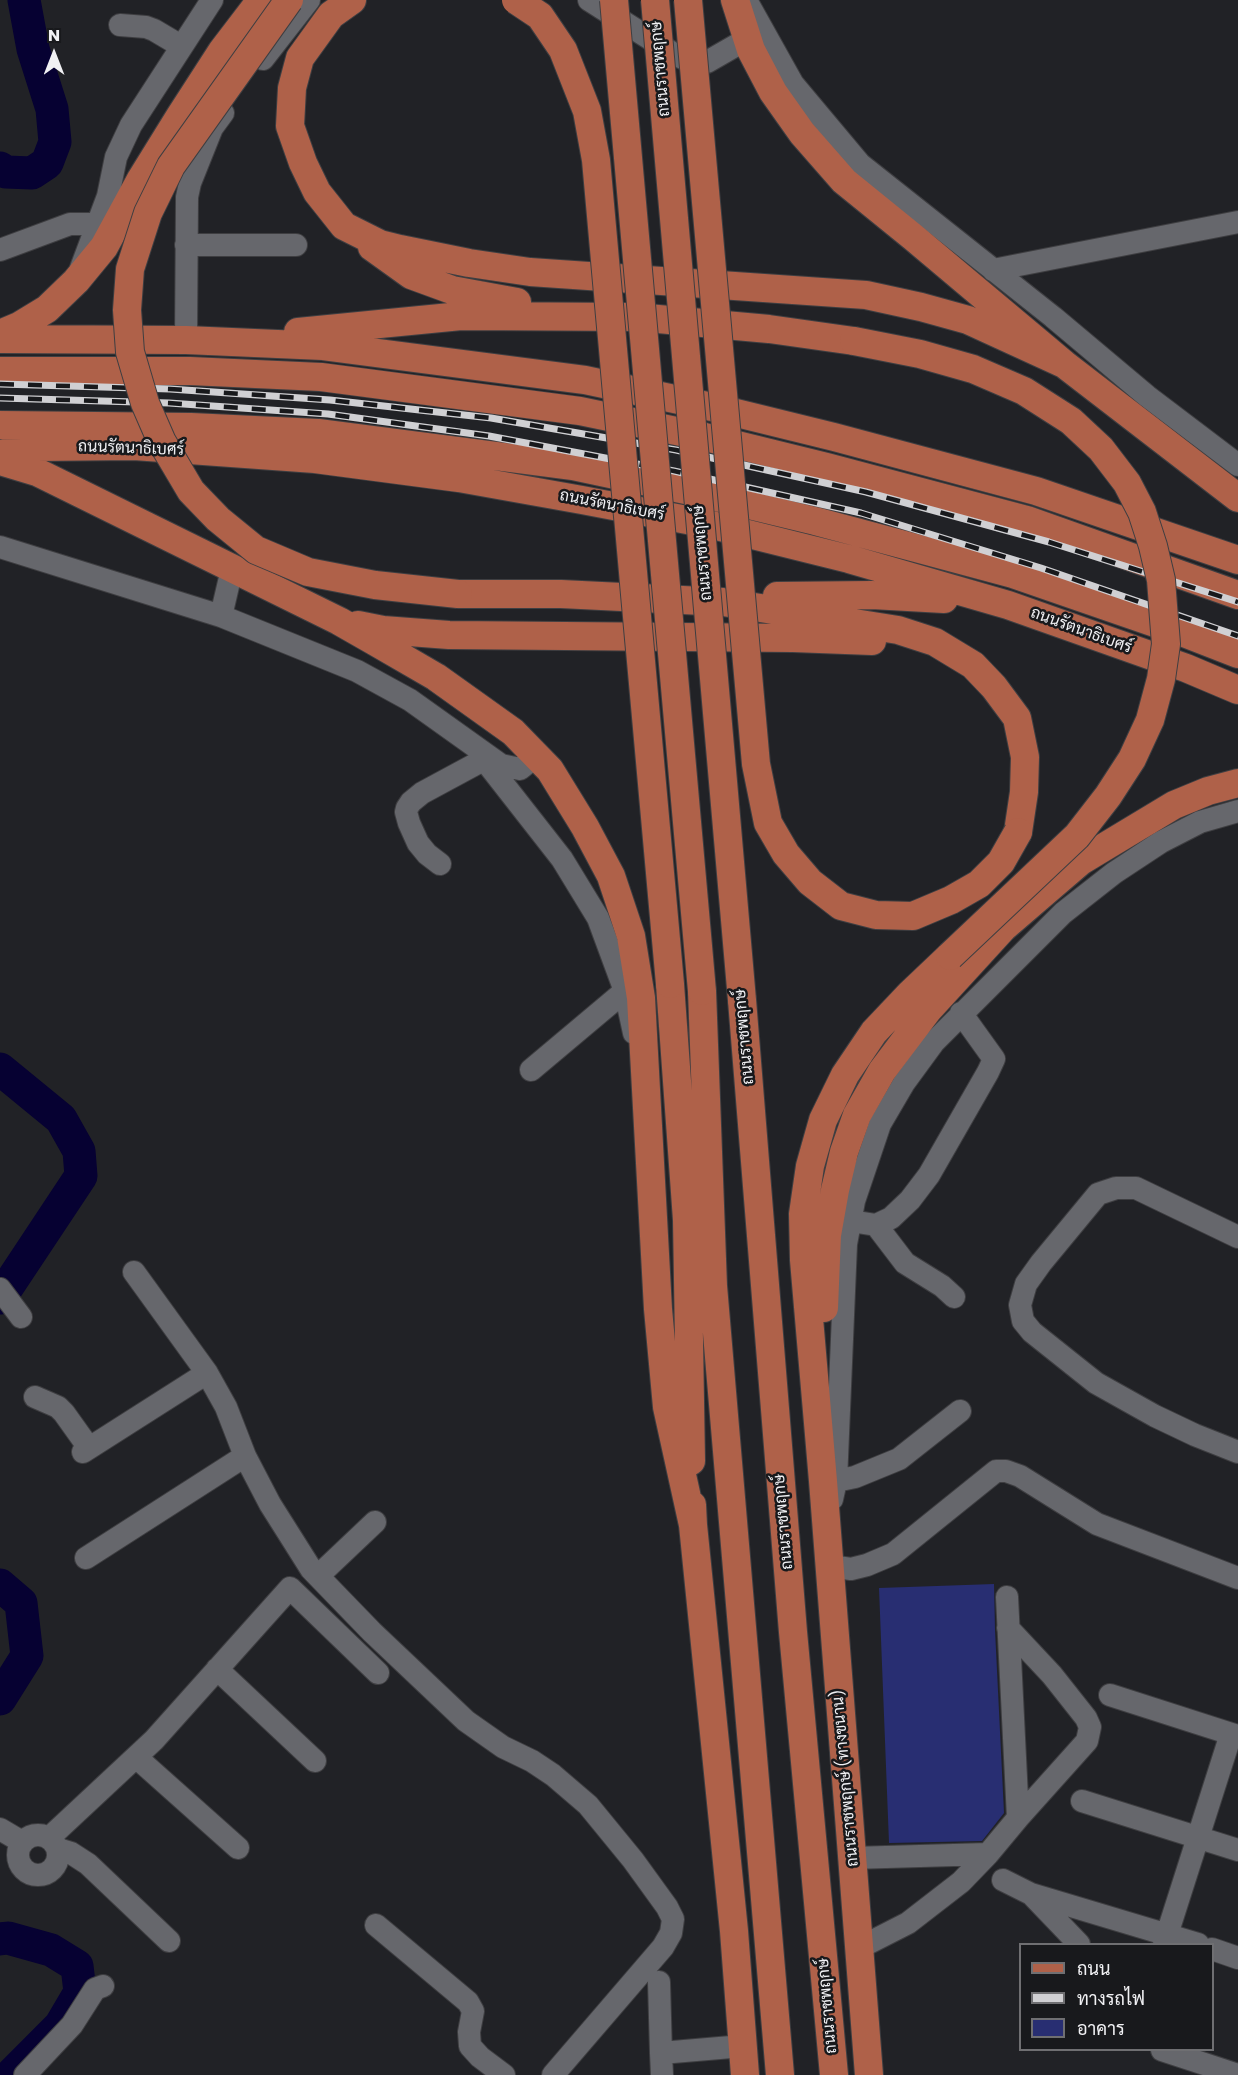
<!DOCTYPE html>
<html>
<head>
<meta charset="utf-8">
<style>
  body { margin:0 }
  #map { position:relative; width:1238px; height:2075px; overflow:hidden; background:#212226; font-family:Poppins,Sarabun,sans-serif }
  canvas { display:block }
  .legend { position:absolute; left:1019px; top:1943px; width:195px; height:108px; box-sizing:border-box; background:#18191c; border:2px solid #6f6f72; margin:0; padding:8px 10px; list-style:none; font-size:18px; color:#f1f1f4 }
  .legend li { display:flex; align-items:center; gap:12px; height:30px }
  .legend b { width:30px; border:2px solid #6f6f72 }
  .north { position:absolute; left:24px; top:24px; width:60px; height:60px; -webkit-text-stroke:4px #18191c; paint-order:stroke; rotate:0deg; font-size:16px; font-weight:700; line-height:24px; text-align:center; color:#f1f1f4 }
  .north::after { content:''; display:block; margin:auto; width:21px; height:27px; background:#f1f1f4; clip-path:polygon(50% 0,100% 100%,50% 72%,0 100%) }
</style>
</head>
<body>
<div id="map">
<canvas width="1238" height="2075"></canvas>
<ul class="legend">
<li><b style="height:8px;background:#af6149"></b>ถนน</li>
<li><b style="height:8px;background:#d0d0d3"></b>ทางรถไฟ</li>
<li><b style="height:16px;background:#282e72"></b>อาคาร</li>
</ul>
<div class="north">N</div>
</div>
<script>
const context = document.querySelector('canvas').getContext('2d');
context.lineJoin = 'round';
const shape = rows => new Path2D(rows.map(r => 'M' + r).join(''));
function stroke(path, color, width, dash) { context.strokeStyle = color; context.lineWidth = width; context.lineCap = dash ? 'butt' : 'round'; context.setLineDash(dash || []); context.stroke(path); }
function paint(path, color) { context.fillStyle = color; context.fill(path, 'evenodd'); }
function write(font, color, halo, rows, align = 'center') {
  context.font = font + ' Poppins,Sarabun,sans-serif'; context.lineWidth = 5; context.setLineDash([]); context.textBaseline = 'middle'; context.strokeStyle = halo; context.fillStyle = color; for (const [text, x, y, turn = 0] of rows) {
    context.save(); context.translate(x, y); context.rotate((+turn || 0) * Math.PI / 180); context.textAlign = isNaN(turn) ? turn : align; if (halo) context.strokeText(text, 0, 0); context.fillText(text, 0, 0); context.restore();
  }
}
const river = shape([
  [0,168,6,172,32,173,47,163,55,142,52,109,33,49,24,0],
  [0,1069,61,1119,79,1151,81,1176,0,1298],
  [0,1585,21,1603,27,1656,0,1699],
  [0,1939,8,1938,51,1950,77,1966,80,1992,60,2026,11,2075]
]);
const building = shape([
  [994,1584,995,1630,1004,1813,982,1841,889,1843,879,1588]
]);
const minor = shape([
  [589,0,674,54,687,60,707,62,747,39],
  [746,0,793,84,860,164,1053,317,1147,396,1238,465],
  [120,25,146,27,154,30,181,46],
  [263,59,309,0],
  [186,245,296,245],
  [0,250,70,224,98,224],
  [81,268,108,196,116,157,131,125,212,0],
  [993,270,1238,222],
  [186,340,187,197,190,183,212,128,223,113],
  [0,547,221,616,357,671,410,700,501,765,520,769,536,756],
  [221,616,232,569],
  [483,758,562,859,598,918,625,991,634,1033],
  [440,864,427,854,418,843,409,823,406,812,407,808,411,802,422,793,485,759],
  [531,1070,625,991],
  [851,1221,876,1225,891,1218,910,1200,929,1175,988,1072,994,1059,961,1013],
  [876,1225,905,1263,942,1286,954,1297],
  [1238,1237,1136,1188,1116,1188,1098,1194,1041,1263,1026,1284,1020,1305,1023,1321,1032,1332,1096,1383,1155,1416,1195,1435,1238,1452],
  [134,1272,207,1373,226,1407,245,1456,270,1504,311,1569,372,1632,466,1721,503,1747,532,1761,553,1775,588,1805,633,1860,667,1907,673,1919,671,1933,663,1947,553,2075],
  [0,1289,21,1317],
  [35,1397,58,1407,64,1413,89,1448],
  [83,1452,207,1373],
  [836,1481,855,1477,899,1459,960,1411],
  [832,1499,836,1481,846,1244,854,1201,880,1124,904,1083,934,1042,1063,913,1114,873,1161,842,1200,822,1238,811],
  [86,1558,245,1456],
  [830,1566,851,1569,867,1565,893,1554,996,1471,1006,1471,1020,1476,1097,1524,1238,1578],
  [318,1576,375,1522],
  [1008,1628,1052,1675,1086,1718,1090,1727,1087,1741,1018,1818],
  [217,1669,315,1761],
  [1110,1695,1238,1736],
  [136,1757,238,1848],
  [1082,1801,1238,1850],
  [0,1829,22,1842],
  '18 1855a20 20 0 1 1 40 0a20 20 0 1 1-40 0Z',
  [49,1838,154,1740,290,1588,378,1673],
  [58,1849,71,1853,88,1864,169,1941],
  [852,1858,988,1854],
  [1003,1880,1031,1894,1198,1944],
  [1033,1896,1079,1944],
  [376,1925,468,2002,473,2011,469,2032,470,2046,480,2057,504,2075],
  [1164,1944,1231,1734],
  [859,1948,908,1923,961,1882,988,1854,1018,1818,1007,1597],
  [1212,1949,1238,1958],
  [659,1982,661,2053,743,2046],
  [1162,2050,1238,2075],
  [661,2053,662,2075],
  [25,2075,72,2025,95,1989,103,1986]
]);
const major = shape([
  [352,0,331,15,300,58,292,88,290,126,303,163,317,192,344,226,380,244,400,249,469,263,530,272,866,295,921,307,968,320,1064,364],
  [735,0,751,50,773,92,802,133,844,181,913,237,1064,364,1238,498],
  [372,247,411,275,452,290,517,302],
  [298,332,461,316,636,317,769,329,854,341],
  [0,334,19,326,47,309,76,281,104,247,141,179,180,116,222,51,261,0],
  [0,339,186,340,323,346,585,380,712,407,834,437,1036,491,1238,560],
  [0,371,190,371,321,377,580,411,705,437,827,467,1027,520,1238,595],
  [0,425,191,427,318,433,573,466,695,492,815,521,1013,574,1184,633,1238,654],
  [0,454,36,447,134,446,315,459,459,478,582,500,708,524,849,559,1008,605,1186,668,1238,690],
  [0,461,37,472,339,621,374,641,436,677,513,732,550,770,585,827,611,876,631,936,641,998,658,1309,667,1407,693,1525],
  [458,594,561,594,723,602,898,630,935,642,973,665,994,687,1017,718,1025,757,1024,792,1018,832],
  [777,596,872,595,944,599],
  [358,625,383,630,449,635,793,638,872,641],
  [670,984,687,1220,691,1461],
  [702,991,713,1286,780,2075],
  [742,1000,793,1632,834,2075],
  [824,1308,827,1235,835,1190,844,1152,857,1115,882,1071,928,1010,1003,928,1081,861,1174,805,1208,791,1238,783],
  [692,1505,693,1525,734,1931,745,2075],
  [869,2075,823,1481,804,1260,803,1214,810,1166,823,1120,845,1075,874,1032,910,994,950,956]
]);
const rail = shape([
  [0,384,170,389,330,400,491,418,676,450,866,492,1049,542,1238,602],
  [0,398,169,403,328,414,489,436,674,471,861,513,1041,568,1238,636]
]);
const majorBridge = shape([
  [289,0,171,166,148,213,130,269,127,310,130,352,145,403,162,442,191,491,218,519,256,550,308,572,375,585,458,594],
  [516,0,540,16,563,50,587,111,596,160,670,984],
  [614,0,702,991],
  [655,0,742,1000],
  [688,0,756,764,768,823,786,854,810,882,841,906,876,915,913,916,951,900,979,884,1001,862,1018,832],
  [854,341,920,354,973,369,1024,391,1071,421,1101,449,1127,483,1142,512,1153,546,1161,580,1166,644,1161,679,1150,720,1132,759,1108,796,1077,836,950,956]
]);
const streetNames = [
  ["ถนนราชพฤกษ์",661,69,-95],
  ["ถนนรัตนาธิเบศร์",131,449,2],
  ["ถนนรัตนาธิเบศร์",612,506,11],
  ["ถนนราชพฤกษ์",703,553,-95],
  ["ถนนรัตนาธิเบศร์",1081,631,20],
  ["ถนนราชพฤกษ์",745,1037,-95],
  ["ถนนราชพฤกษ์",784,1522,-95],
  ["ถนนราชพฤกษ์ (ทางขนาน)",846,1778,-95],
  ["ถนนราชพฤกษ์",828,2006,-95]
];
stroke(river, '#060132', 33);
paint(building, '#282e72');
stroke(minor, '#3e3e41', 24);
stroke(major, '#3e3e41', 30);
stroke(minor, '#66676c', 22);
stroke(major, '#af6149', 28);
stroke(rail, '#d0d0d3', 7);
stroke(rail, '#18191c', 4.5, [14]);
stroke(majorBridge, '#3e3e41', 30, []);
stroke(majorBridge, '#af6149', 28);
write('16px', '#f1f1f4', '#18191c', streetNames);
</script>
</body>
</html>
